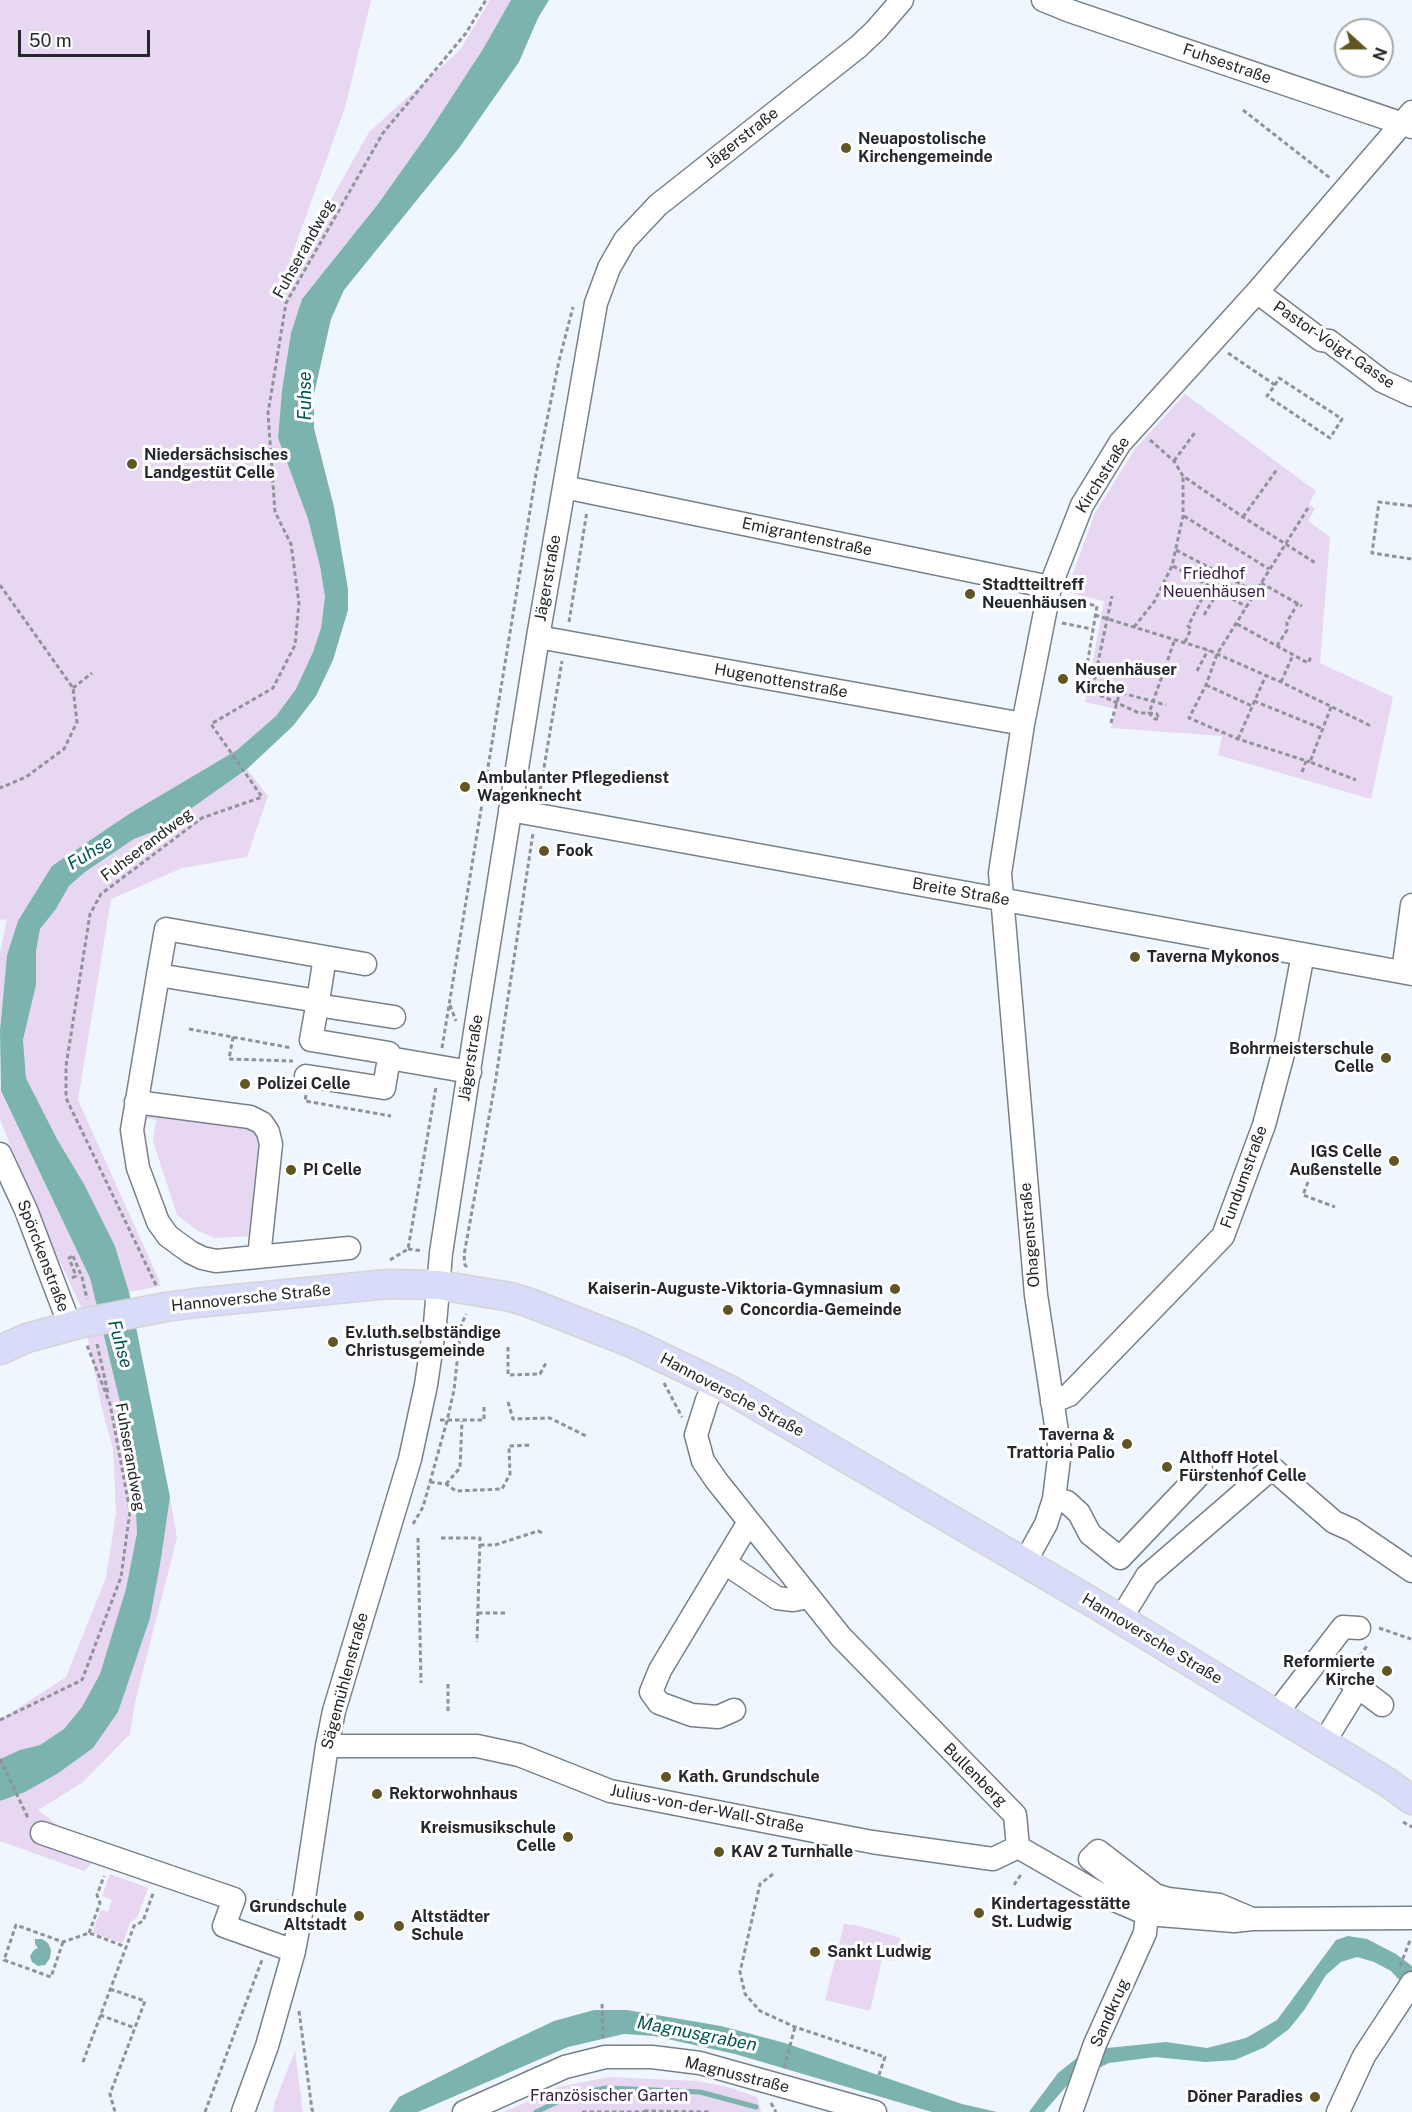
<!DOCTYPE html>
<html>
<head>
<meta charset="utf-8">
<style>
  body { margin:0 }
  #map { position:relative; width:1412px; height:2112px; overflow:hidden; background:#f0f6fd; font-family:"Public Sans",sans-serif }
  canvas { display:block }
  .north { position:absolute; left:1334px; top:18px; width:60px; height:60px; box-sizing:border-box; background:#fff; border:2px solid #a7a9aa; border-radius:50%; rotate:111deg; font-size:16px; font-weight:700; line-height:24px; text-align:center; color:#24272b }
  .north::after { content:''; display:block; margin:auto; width:21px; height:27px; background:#615623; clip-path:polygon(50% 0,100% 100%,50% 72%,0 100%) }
  .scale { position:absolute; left:18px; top:30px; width:132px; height:27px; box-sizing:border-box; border:3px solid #24272b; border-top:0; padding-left:8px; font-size:18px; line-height:21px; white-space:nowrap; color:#24272b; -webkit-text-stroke:4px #fff; paint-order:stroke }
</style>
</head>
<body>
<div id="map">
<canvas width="1412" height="2112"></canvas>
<div class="north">N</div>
<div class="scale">50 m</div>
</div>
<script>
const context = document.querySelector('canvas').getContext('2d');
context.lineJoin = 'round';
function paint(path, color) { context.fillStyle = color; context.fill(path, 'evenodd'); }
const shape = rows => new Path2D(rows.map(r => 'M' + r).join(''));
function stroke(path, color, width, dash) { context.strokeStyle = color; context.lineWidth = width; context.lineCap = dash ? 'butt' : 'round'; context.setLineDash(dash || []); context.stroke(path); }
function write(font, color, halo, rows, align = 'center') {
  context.font = font + ' "Public Sans",sans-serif'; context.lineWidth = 6; context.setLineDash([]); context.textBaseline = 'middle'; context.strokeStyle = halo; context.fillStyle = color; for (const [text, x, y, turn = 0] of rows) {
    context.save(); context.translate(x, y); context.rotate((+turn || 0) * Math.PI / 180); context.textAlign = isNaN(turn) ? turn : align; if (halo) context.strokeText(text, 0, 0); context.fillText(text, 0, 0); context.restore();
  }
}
const green = shape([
  [0,0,371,0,345,108,278,294,369,132,460,50,490,0,511,0,483,49,427,135,378,204,302,299,291,333,282,390,278,438,308,519,320,566,325,597,321,628,313,652,296,689,276,716,237,750,129,814,7,955,0,1031,0,953,7,919,0,920],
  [1185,394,1316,491,1309,504,1315,509,1308,521,1330,537,1320,663,1393,697,1371,799,1218,755,1222,736,1111,728,1116,709,1085,702,1104,601,1066,592,1095,513,1135,449],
  [247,769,268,796,247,857,182,868,111,899,78,1100,159,1280,160,1286,129,1292,115,1246,84,1184,57,1139,26,1078,23,1040,36,985,36,951,40,929,56,909,69,886,85,872,134,839,165,827],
  [0,1085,1,1092,90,1278,133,1457,137,1533,126,1589,101,1674,82,1707,64,1729,40,1745,20,1750,0,1759,0,1720,66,1677,106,1578,116,1513,113,1449,102,1409,82,1309,49,1238,0,1120],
  [146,1112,249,1120,265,1134,253,1236,215,1238,198,1231,177,1215,153,1141,156,1120,140,1117],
  [170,1497,177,1538,135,1702,130,1734,82,1783,38,1810,98,1857,84,1871,0,1841,0,1801,25,1792,57,1774,93,1748,118,1712,161,1559],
  [110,1874,148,1888,137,1918,130,1922,123,1943,92,1933,101,1910,108,1912,112,1900,102,1896],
  [844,1924,860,1926,901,1938,895,1961,882,1959,870,2011,825,2000],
  [295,2051,303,2112,273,2112,274,2104],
  [609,2077,697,2081,728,2087,757,2097,761,2112,504,2112,559,2087]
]);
const water = shape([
  [511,0,549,0,538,18,519,62,459,148,344,290,331,319,314,394,314,428,334,507,348,589,348,610,333,660,316,696,293,726,247,769,165,827,134,839,85,872,69,886,56,909,40,929,36,951,36,985,23,1040,26,1078,57,1139,84,1184,115,1246,129,1292,170,1497,161,1559,150,1618,118,1712,93,1748,57,1774,25,1792,0,1801,0,1759,20,1750,40,1745,64,1729,82,1707,100,1674,126,1589,137,1533,133,1456,90,1278,1,1091,0,1031,7,955,18,921,52,866,129,814,237,750,276,716,296,689,313,652,321,628,325,597,320,566,308,519,278,438,282,390,291,333,302,299,378,204,427,135,483,49],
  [1348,1936,1367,1939,1396,1954,1412,1966,1412,1994,1391,1971,1374,1962,1357,1957,1341,1962,1326,1975,1305,2009,1289,2029,1265,2047,1235,2060,1205,2062,1155,2057,1109,2063,1070,2082,1044,2112,1029,2112,1058,2073,1078,2057,1107,2048,1166,2042,1207,2048,1246,2038,1277,2020,1336,1940],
  [35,1939,42,1939,48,1943,51,1950,50,1958,45,1965,38,1966,32,1962,30,1956,34,1950,38,1948,35,1944],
  [594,2010,627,2010,721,2026,785,2043,962,2104,997,2112,932,2112,735,2054,654,2036,624,2034,568,2047,418,2112,389,2112,399,2097,499,2047,554,2021]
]);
const stream = shape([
  [536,2112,572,2095,606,2088,700,2092,756,2107]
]);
const path = shape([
  [1243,110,1330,178],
  [1228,353,1275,385,1267,396,1330,438,1342,419,1279,378,1275,385],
  [1150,440,1174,461,1183,476,1243,517,1317,564],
  [1174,461,1196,431],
  [1412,506,1379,502,1372,553,1412,559],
  [1308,508,1217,654,1206,685,1189,718,1238,739,1310,762],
  [1184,516,1269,569],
  [1243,517,1278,468],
  [1176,550,1256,592],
  [1173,566,1247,607],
  [1261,583,1302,606],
  [0,585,73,688,77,722,64,749,26,777,0,788],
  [1068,599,1097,606,1083,689,1092,691,1112,596],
  [1095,615,1208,650,1281,682,1371,726],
  [1204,615,1219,590],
  [569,622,587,511],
  [1062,623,1092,629],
  [1237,624,1308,663,1311,657],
  [1134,627,1154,602,1172,566,1183,516,1183,476],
  [1185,642,1191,629,1188,626,1209,585],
  [1277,646,1287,630,1287,622,1298,603],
  [1197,671,1208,650],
  [1281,682,1293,655],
  [1093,685,1166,705],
  [1206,685,1252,706],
  [73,688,92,673],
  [1093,692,1139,713,1149,713,1157,714,1159,719,1155,719,1149,713,1175,639],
  [1254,701,1323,729],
  [1331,707,1310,762,1356,780],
  [1111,723,1120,692],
  [1238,739,1266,675],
  [1302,772,1306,761],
  [539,797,562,661],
  [450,1005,456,1021],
  [189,1029,292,1048],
  [233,1037,229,1059,293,1061],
  [442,1048,536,474,559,361,573,307],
  [306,1095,305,1101,391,1116],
  [1308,1182,1303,1195,1335,1207],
  [408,1249,423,1251],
  [73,1256,82,1277,87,1299],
  [390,1260,408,1249,436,1087],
  [467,1267,465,1265,464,1255,495,1084,533,833],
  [72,1278,76,1276,69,1258,73,1256],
  [156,1285,66,1098,66,1066,90,914,101,894,202,818,262,797,211,724,273,688,295,645,299,603,291,544,275,512,268,413,286,303,383,133,466,33,486,0],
  [97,1344,108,1393],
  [508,1347,508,1375,540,1374,547,1361],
  [664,1383,682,1417],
  [508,1402,513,1419,550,1418,586,1436],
  [440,1420,484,1420,484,1404],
  [430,1482,446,1484,456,1491,502,1489,510,1474,509,1446,532,1445],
  [446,1484,460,1468,462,1421],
  [413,1524,423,1507,447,1421,454,1390,461,1326,466,1314],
  [418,1538,421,1683],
  [441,1538,480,1538,477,1642],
  [480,1545,495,1545,538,1531,543,1533],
  [478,1613,505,1613],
  [1379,1628,1411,1639],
  [1355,1662,1367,1646],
  [448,1684,448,1711],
  [0,1720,82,1680,121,1577,130,1511,110,1404,87,1345],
  [0,1759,29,1820],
  [1403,1822,1412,1827],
  [773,1874,760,1884,740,1972,745,1994,760,2011,795,2027,885,2057,879,2075],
  [1014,1885,1022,1873],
  [276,1901,285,1902],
  [89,1933,100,1903,97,1895,104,1876],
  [63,1942,51,1977,4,1960,16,1925,63,1942,89,1933,126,1947],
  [1400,1966,1411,1938],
  [110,1989,145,2001,110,2094,115,2112],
  [602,2004,603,2039],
  [299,2011,312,2110,314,2112],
  [100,2015,135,2028],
  [83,2062,134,1926,143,1921,154,1891],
  [784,2068,795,2027],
  [771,2103,776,2112],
  [644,2111,709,2112],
  [205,2112,262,1960],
  [582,2112,645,2112]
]);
const minor = shape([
  [1043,0,1070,11,1412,127],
  [1257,292,1321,340,1329,341,1382,381,1412,395],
  [564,487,1050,587],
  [538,637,1023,724],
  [510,810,1412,974],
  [325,957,365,964],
  [1403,972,1412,905],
  [158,975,166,929,325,957,318,1001],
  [317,1005,394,1017],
  [306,1076,384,1088,389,1058],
  [136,1102,250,1117,262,1123,268,1132,271,1144,259,1257],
  [0,1154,26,1210,70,1326],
  [349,1248,216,1261,202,1258,190,1252,168,1236,158,1222,138,1168,132,1130,158,975,318,1001,311,1040,389,1053,389,1058,470,1072],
  [716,1382,707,1400,696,1435,703,1461,716,1480,841,1637,1015,1815,1018,1847],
  [1052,1402,1069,1395,1223,1236,1264,1125,1287,1039,1303,954],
  [1054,1499,1067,1502,1079,1513,1090,1534,1120,1558,1202,1472],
  [1025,1562,1046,1524,1054,1499,1060,1451,1036,1295,1000,873,1023,724,1050,587,1082,505,1120,443,1257,292,1412,112],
  [725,1563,777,1598,793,1600,809,1597],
  [1120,1620,1147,1576,1272,1468,1334,1522,1352,1530,1412,1571],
  [1349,1680,1382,1705],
  [734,1710,718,1717,692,1715,659,1703,651,1692,660,1670,749,1522],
  [1275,1715,1343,1627,1359,1628],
  [1323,1744,1358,1687],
  [327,1746,477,1746,519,1755,610,1791,804,1829,872,1842,993,1859,1018,1847],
  [42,1833,234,1899,224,1926,294,1951],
  [1018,1847,1098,1893,1147,1914,1234,1921,1252,1919,1412,1918],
  [243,2112,267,2046,294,1951,305,1892,327,1746,334,1711,410,1459,426,1385,435,1324,441,1253,479,1006,538,637,596,303,609,268,625,240,658,205,858,47,876,30,902,0],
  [464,2112,565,2067,605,2057,652,2057,700,2063,875,2112],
  [1071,2112,1095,2044,1145,1933,1147,1914,1140,1897,1090,1859,1098,1851,1155,1895,1168,1899,1219,1905,1252,1919],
  [1338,2112,1364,2056,1412,1983]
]);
const major = shape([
  [124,1315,166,1307,196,1303,388,1284,438,1285,511,1297,530,1303,632,1343,730,1390,1097,1605,1387,1782,1412,1800],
  [0,1350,27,1338,82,1323]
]);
const majorBridge = shape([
  [82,1323,124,1315]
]);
const markers = [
  [846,148,6,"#615623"],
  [132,464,6,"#615623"],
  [970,594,6,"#615623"],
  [1063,679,6,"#615623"],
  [465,787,6,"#615623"],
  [544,851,6,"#615623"],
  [1135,957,6,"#615623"],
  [1386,1058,6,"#615623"],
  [245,1084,6,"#615623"],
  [1394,1161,6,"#615623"],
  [291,1170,6,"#615623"],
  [895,1289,6,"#615623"],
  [728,1310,6,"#615623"],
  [333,1342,6,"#615623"],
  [1127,1444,6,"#615623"],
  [1167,1467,6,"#615623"],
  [1387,1671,6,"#615623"],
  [666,1777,6,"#615623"],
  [377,1794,6,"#615623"],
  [568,1837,6,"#615623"],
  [719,1852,6,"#615623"],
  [979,1913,6,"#615623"],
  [359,1916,6,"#615623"],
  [399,1926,6,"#615623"],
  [815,1952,6,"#615623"],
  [1315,2097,6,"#615623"]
];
const streetNames = [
  ["Fuhsestraße",1227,64,19],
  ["Jägerstraße",742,138,-38],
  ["Fuhserandweg",304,249,-61],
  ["Pastor-Voigt-Gasse",1334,345,34],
  ["Kirchstraße",1103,475,-58],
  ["Emigrantenstraße",807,537,12],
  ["Jägerstraße",548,578,-80],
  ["Hugenottenstraße",781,681,10],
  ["Fuhserandweg",147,845,-37],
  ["Breite Straße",961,892,10],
  ["Jägerstraße",471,1058,-81],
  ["Fundumstraße",1244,1177,-70],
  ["Ohagenstraße",1030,1235,-95],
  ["Spörckenstraße",43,1256,69],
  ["Hannoversche Straße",251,1298,-6],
  ["Hannoversche Straße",732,1395,28],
  ["Fuhserandweg",130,1457,80],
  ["Hannoversche Straße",1152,1639,31],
  ["Sägemühlenstraße",345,1681,-75],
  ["Bullenberg",975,1775,45],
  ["Julius-von-der-Wall-Straße",707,1809,11],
  ["Sandkrug",1110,2013,-66],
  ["Magnusstraße",737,2075,14]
];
const poiNames = [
  ["Neuapostolische",858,139],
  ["Kirchengemeinde",858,157],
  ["Niedersächsisches",144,455],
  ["Landgestüt Celle",144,473],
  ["Stadtteiltreff",982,585],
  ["Neuenhäusen",982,603],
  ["Neuenhäuser",1075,670],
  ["Kirche",1075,688],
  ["Ambulanter Pflegedienst",477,778],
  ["Wagenknecht",477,796],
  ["Fook",556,851],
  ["Taverna Mykonos",1147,957],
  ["Bohrmeisterschule",1374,1049,"right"],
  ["Celle",1374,1067,"right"],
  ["Polizei Celle",257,1084],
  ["IGS Celle",1382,1152,"right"],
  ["Außenstelle",1382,1170,"right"],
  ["PI Celle",303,1170],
  ["Kaiserin-Auguste-Viktoria-Gymnasium",883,1289,"right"],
  ["Concordia-Gemeinde",740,1310],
  ["Ev.luth.selbständige",345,1333],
  ["Christusgemeinde",345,1351],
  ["Taverna &",1115,1435,"right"],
  ["Trattoria Palio",1115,1453,"right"],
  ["Althoff Hotel",1179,1458],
  ["Fürstenhof Celle",1179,1476],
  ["Reformierte",1375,1662,"right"],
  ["Kirche",1375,1680,"right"],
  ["Kath. Grundschule",678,1777],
  ["Rektorwohnhaus",389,1794],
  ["Kreismusikschule",556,1828,"right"],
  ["Celle",556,1846,"right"],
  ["KAV 2 Turnhalle",731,1852],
  ["Kindertagesstätte",991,1904],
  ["St. Ludwig",991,1922],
  ["Grundschule",347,1907,"right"],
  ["Altstadt",347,1925,"right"],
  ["Altstädter",411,1917],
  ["Schule",411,1935],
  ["Sankt Ludwig",827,1952],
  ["Döner Paradies",1303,2097,"right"]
];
const parkNames = [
  ["Friedhof",1214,574],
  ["Neuenhäusen",1214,592],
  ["Französischer Garten",609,2096]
];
const waterNames = [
  ["Fuhse",305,396,-90],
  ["Fuhse",90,853,-31],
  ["Fuhse",120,1344,74],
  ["Magnusgraben",697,2034,11]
];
paint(green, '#e7d7f2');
paint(water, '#7cb3ae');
stroke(stream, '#7cb3ae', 5);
stroke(minor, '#78808a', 25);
stroke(major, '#d3d4d5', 31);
stroke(path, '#8f9399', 3, [4.5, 3]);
stroke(minor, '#fff', 22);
stroke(major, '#d9dcf9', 28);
stroke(majorBridge, '#d3d4d5', 31, []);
stroke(majorBridge, '#d9dcf9', 28);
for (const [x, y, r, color] of markers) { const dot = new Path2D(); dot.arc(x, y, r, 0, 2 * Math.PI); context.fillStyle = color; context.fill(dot); stroke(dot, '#fff', 2); }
write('16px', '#24272b', '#fff', streetNames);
write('bold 16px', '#24272b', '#fff', poiNames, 'left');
write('16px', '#391b4a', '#fff', parkNames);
write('italic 18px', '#005551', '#fff', waterNames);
</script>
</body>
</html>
